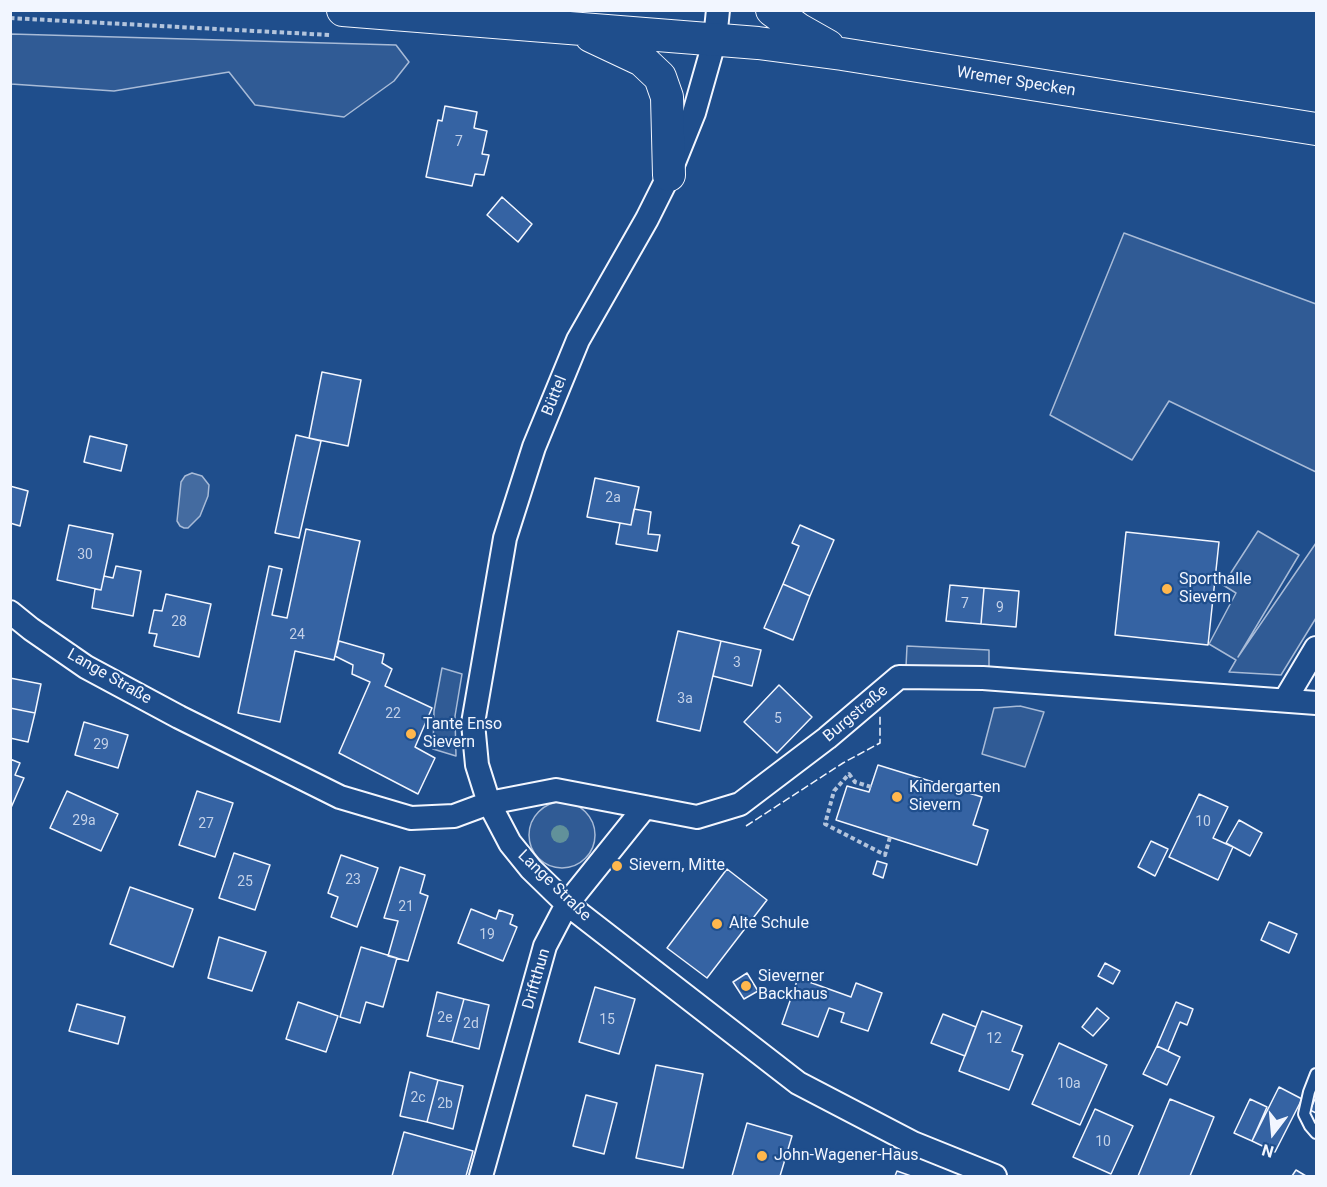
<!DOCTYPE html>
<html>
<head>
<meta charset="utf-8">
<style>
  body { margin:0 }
  #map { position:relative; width:1327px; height:1187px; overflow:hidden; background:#1f4e8c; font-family:Roboto,sans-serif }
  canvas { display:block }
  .frame { position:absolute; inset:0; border:12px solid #f2f6ff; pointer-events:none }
  .north { position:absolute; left:1243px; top:1103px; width:60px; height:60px; -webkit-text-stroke:4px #1f4e8c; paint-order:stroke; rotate:196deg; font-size:16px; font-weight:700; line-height:24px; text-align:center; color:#f2f6ff }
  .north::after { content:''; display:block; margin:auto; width:21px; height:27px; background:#f2f6ff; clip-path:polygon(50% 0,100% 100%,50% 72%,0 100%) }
</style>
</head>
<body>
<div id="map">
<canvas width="1327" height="1187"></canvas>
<div class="frame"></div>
<div class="north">N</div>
</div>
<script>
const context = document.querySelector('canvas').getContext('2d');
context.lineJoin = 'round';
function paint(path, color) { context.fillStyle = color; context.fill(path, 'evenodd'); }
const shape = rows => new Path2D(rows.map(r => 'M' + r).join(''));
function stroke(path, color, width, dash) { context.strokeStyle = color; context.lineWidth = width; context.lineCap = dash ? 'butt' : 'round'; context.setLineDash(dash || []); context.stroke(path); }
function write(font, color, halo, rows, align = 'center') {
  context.font = font + ' Roboto,sans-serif'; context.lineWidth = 4.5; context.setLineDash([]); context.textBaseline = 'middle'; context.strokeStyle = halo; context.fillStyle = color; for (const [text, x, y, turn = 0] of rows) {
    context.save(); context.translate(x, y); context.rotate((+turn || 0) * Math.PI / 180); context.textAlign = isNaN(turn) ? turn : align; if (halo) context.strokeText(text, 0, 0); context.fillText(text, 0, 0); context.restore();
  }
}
const built = shape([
  [11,34,396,45,409,62,394,81,344,117,255,105,229,72,114,91,11,84,11,34],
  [1124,233,1316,304,1316,472,1169,401,1132,460,1050,415,1124,233],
  [1258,531,1299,555,1238,657,1316,543,1316,618,1281,675,1229,672,1236,660,1209,644,1236,593,1223,585,1258,531],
  [907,646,989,650,989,671,906,667,907,646],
  [442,668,462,674,455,716,456,756,433,749,434,711,442,668],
  [1020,706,1044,712,1025,767,982,754,994,708,1020,706],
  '529 835a33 33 0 1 1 66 0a33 33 0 1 1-66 0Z'
]);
const water = shape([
  [192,473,202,476,209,485,208,496,200,516,188,528,184,528,180,526,177,521,181,482,185,476,192,473]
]);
const building = shape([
  [445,106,477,112,474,128,487,131,482,154,489,155,484,175,475,174,472,186,426,177,438,120,442,121,445,106],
  [502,197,532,224,518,242,487,215,502,197],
  [322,372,361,380,348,446,309,438,322,372],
  [296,435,321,441,299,538,275,533,296,435],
  [90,436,127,445,121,471,84,462,90,436],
  [595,478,639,487,631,525,587,517,595,478],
  [10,486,28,491,20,526,10,523,10,486],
  [634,509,651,512,648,534,660,535,657,551,616,544,620,523,631,525,634,509],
  [69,525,113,534,101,590,57,580,69,525],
  [800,525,834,540,810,596,783,584,799,546,792,543,800,525],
  [306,529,360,541,334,660,295,651,280,722,238,713,269,566,282,569,272,615,287,618,306,529],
  [1126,532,1219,542,1208,645,1115,635,1126,532],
  [116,566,141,571,133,616,92,608,95,589,101,590,104,576,113,578,116,566],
  [783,584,810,596,793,640,764,628,783,584],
  [950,585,984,588,981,624,946,621,950,585],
  [984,588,1019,591,1016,627,981,624,984,588],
  [166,594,211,604,199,657,154,646,157,634,149,633,154,610,162,611,166,594],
  [678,631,721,641,700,731,657,721,678,631],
  [339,641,384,654,382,663,392,669,385,686,432,708,415,747,435,758,418,794,339,753,370,682,352,674,353,665,335,656,339,641],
  [721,641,761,650,752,686,713,676,721,641],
  [10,678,41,684,35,713,10,708,10,678],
  [779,685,812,717,777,753,744,722,779,685],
  [10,708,35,713,28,742,10,738,10,708],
  [84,722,128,735,118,768,75,755,84,722],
  [10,759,20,763,15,775,24,778,10,810,10,759],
  [878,765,982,797,973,825,988,830,977,865,836,820,847,786,869,792,878,765],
  [67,791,118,814,101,851,50,828,67,791],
  [197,791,233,803,215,857,179,845,197,791],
  [1199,794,1228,807,1213,838,1233,847,1218,880,1169,857,1199,794],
  [1239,820,1262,833,1250,856,1226,843,1239,820],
  [1151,841,1168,849,1155,876,1138,867,1151,841],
  [234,853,270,865,255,910,219,898,234,853],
  [341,855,378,868,357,927,331,917,338,897,328,893,341,855],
  [877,861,887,864,883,878,873,874,877,861],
  [400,867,425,875,420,893,428,896,408,961,388,956,398,921,384,918,400,867],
  [727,869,767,900,707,978,667,948,727,869],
  [130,887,193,909,173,967,110,944,130,887],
  [471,909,496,919,499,910,513,915,510,924,517,927,503,961,458,943,471,909],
  [1269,922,1297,934,1289,953,1261,940,1269,922],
  [219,937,266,952,252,991,208,978,219,937],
  [361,947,397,958,383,1007,366,1002,360,1023,340,1017,361,947],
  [1105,963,1120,971,1113,984,1098,976,1105,963],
  [747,973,758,991,744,999,733,982,747,973],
  [798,978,851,997,856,983,882,993,868,1031,841,1022,844,1013,829,1008,818,1037,782,1024,798,978],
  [595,987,635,999,619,1054,579,1042,595,987],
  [437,992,464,999,452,1042,427,1036,437,992],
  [464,999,489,1005,479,1049,452,1042,464,999],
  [298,1002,338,1016,326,1052,286,1039,298,1002],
  [1176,1002,1193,1009,1187,1025,1180,1022,1168,1051,1157,1046,1176,1002],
  [77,1004,125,1017,118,1044,69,1031,77,1004],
  [1097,1008,1109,1018,1093,1036,1082,1027,1097,1008],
  [982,1011,1022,1026,1012,1051,1023,1055,1009,1090,959,1071,982,1011],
  [943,1014,976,1027,965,1056,931,1043,943,1014],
  [1059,1043,1107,1065,1080,1125,1032,1104,1059,1043],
  [1157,1046,1180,1057,1167,1085,1143,1074,1157,1046],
  [656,1065,703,1074,683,1168,636,1158,656,1065],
  [410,1072,438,1080,427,1122,400,1116,410,1072],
  [438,1080,463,1086,453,1129,427,1122,438,1080],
  [1279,1087,1302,1099,1275,1152,1252,1141,1279,1087],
  [586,1095,617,1103,604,1154,573,1146,586,1095],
  [1316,1097,1316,1113,1310,1110,1316,1097],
  [1170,1099,1214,1117,1190,1176,1138,1176,1170,1099],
  [1250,1099,1267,1107,1252,1141,1234,1133,1250,1099],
  [1095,1109,1133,1126,1111,1174,1073,1157,1095,1109],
  [747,1123,792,1136,780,1176,732,1176,747,1123],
  [404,1132,473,1151,466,1176,392,1176,404,1132],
  [1296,1170,1306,1176,1292,1176,1296,1170],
  [897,1171,911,1176,895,1176,897,1171]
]);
const path = shape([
  [10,18,330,35],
  [871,787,855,782,849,774,834,791,825,824,885,855,890,837]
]);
const lane = shape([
  [1316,1074,1309,1092,1304,1114,1310,1126,1316,1133]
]);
const street = shape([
  [718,10,715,39,694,113,669,175,647,219,578,340,534,447,505,538,473,723,477,765,489,803,510,843,531,869,567,904,798,1083,913,1143,995,1176],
  [10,612,31,629,86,667,179,717,340,797,411,818,454,816,489,803,556,790,697,817,740,804,827,738,899,677,983,678,1316,703],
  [1285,700,1316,648],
  [481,1176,545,946,567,904,645,807]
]);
const secondary = shape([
  [343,10,758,43,842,54,1316,129],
  [772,10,798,29,828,46],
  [591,36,642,60,660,77,667,97,669,175]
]);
const fence = shape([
  [746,826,843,763,880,743,880,714]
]);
const trees = [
  [560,834]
];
const markers = [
  [1167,589,6,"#ffb74d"],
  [411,734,6,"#ffb74d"],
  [897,797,6,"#ffb74d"],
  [617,866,6,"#ffb74d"],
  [717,924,6,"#ffb74d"],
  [746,986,6,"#ffb74d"],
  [762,1156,6,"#ffb74d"]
];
const numberNames = [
  ["7",459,142],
  ["2a",613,498],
  ["30",85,555],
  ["7",965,604],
  ["9",1000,608],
  ["28",179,622],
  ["24",297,635],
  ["3",737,663],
  ["3a",685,699],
  ["22",393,714],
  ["5",778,719],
  ["29",101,745],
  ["29a",84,821],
  ["10",1203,822],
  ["27",206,824],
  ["23",353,880],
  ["25",245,882],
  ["21",406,907],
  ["19",487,935],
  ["2e",445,1018],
  ["15",607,1020],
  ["2d",471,1024],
  ["12",994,1039],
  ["10a",1069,1084],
  ["2c",418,1098],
  ["2b",445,1104],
  ["10",1103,1142]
];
const streetNames = [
  ["Wremer Specken",1016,82,9],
  ["Büttel",555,396,-68],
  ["Lange Straße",109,677,30],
  ["Burgstraße",856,714,-40],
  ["Lange Straße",554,886,44],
  ["Driftthun",537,979,-74]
];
const poiNames = [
  ["Sporthalle",1179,580],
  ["Sievern",1179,598],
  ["Tante Enso",423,725],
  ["Sievern",423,743],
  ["Kindergarten",909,788],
  ["Sievern",909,806],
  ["Sievern, Mitte",629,866],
  ["Alte Schule",729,924],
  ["Sieverner",758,977],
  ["Backhaus",758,995],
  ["John-Wagener-Haus",774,1156]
];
paint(built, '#305b95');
stroke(built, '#a8bbd7', 1.5);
paint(water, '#446ba0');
stroke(water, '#a8bbd7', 1.5);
paint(building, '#3563a3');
stroke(building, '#f2f6ff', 1.5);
stroke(lane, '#f2f6ff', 14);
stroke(street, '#f2f6ff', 26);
stroke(secondary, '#f2f6ff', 34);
stroke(path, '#b3c4dc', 4, [4.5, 3]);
stroke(lane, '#1f4e8c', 10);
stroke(street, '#1f4e8c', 22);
stroke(secondary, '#1f4e8c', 32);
stroke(fence, '#f2f6ff', 1.5, [8, 3]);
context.fillStyle = '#61919a';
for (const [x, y] of trees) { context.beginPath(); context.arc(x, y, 9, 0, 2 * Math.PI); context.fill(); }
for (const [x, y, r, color] of markers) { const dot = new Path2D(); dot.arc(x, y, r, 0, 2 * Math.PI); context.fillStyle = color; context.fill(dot); stroke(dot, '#1f4e8c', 2); }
write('14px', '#c3d1e8', null, numberNames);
write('16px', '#f2f6ff', '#1f4e8c', streetNames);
write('16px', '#f2f6ff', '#1f4e8c', poiNames, 'left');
</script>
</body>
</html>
